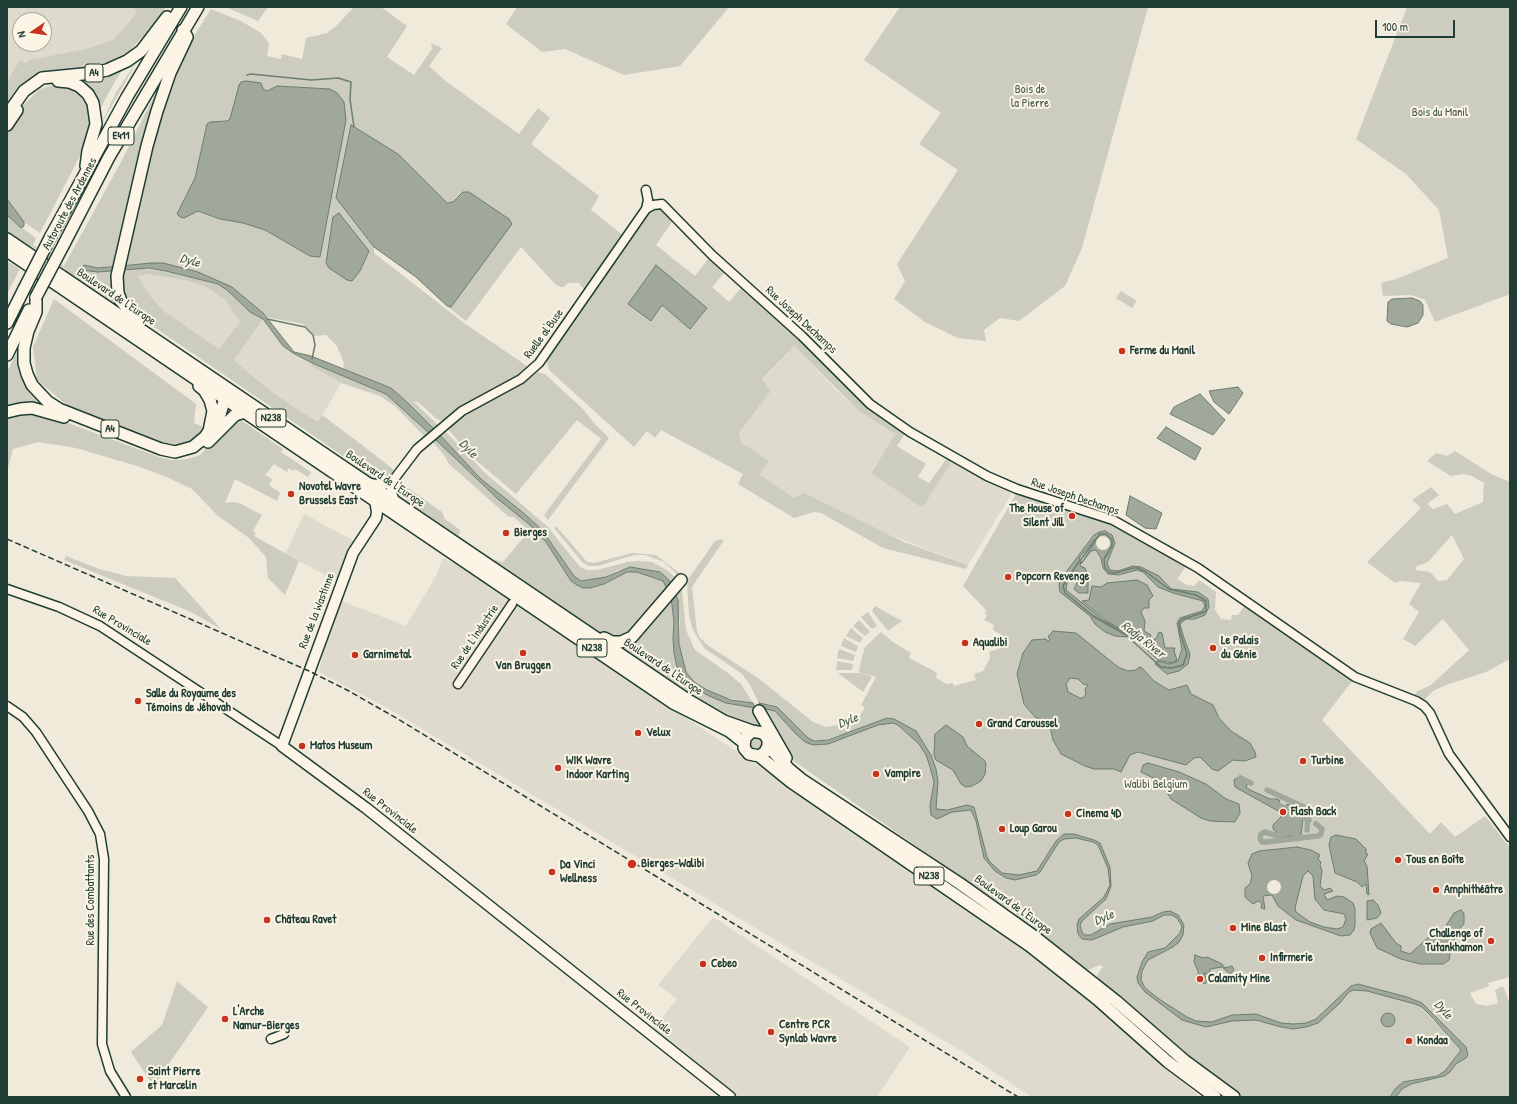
<!DOCTYPE html>
<html>
<head>
<meta charset="utf-8">
<style>
  body { margin:0 }
  #map { position:relative; width:1517px; height:1104px; overflow:hidden; background:#efeada; font-family:"Patrick Hand",sans-serif }
  canvas { display:block }
  .frame { position:absolute; inset:0; border:8px solid #1f3d34; pointer-events:none }
  .north { position:absolute; left:12px; top:12px; width:40px; height:40px; box-sizing:border-box; background:#fcf5e5; border:1px solid #a4ab9e; border-radius:50%; rotate:257deg; font-size:11px; font-weight:700; line-height:16px; text-align:center; color:#1f3d34 }
  .north::after { content:''; display:block; margin:auto; width:14px; height:18px; background:#c8321e; clip-path:polygon(50% 0,100% 100%,50% 72%,0 100%) }
  .scale { position:absolute; left:1375px; top:20px; width:80px; height:18px; box-sizing:border-box; border:2px solid #1f3d34; border-top:0; padding-left:5px; font-size:12px; line-height:14px; white-space:nowrap; color:#1f3d34; -webkit-text-stroke:3px #fcf5e5; paint-order:stroke }
</style>
</head>
<body>
<div id="map">
<canvas width="1517" height="1104"></canvas>
<div class="frame"></div>
<div class="north">N</div>
<div class="scale">100 m</div>
</div>
<script>
const context = document.querySelector('canvas').getContext('2d');
context.lineJoin = 'round';
function paint(path, color) { context.fillStyle = color; context.fill(path, 'evenodd'); }
const shape = rows => new Path2D(rows.map(r => 'M' + r).join(''));
function stroke(path, color, width, dash) { context.strokeStyle = color; context.lineWidth = width; context.lineCap = dash ? 'butt' : 'round'; context.setLineDash(dash || []); context.stroke(path); }
function write(font, color, halo, rows, align = 'center') {
  context.font = font + ' "Patrick Hand",sans-serif'; context.lineWidth = 4; context.setLineDash([]); context.textBaseline = 'middle'; context.strokeStyle = halo; context.fillStyle = color; for (const [text, x, y, turn = 0] of rows) {
    context.save(); context.translate(x, y); context.rotate((+turn || 0) * Math.PI / 180); context.textAlign = isNaN(turn) ? turn : align; if (halo) context.strokeText(text, 0, 0); context.fillText(text, 0, 0); context.restore();
  }
}
const built = shape([
  [7,7,141,7,131,22,116,41,7,87],
  [20,20,44,20,44,44,20,44],
  [148,274,189,281,208,288,225,300,240,322,219,349,164,311,151,297,138,276],
  [263,319,283,346,312,363,311,366,341,383,319,421,298,410,267,388,234,360],
  [794,346,837,391,859,411,895,434,871,472,925,504,952,461,1007,488,1009,491,1011,495,968,565,794,498,760,475,769,461,741,442,739,433,771,391,762,380],
  [304,514,356,542,339,582,285,554],
  [443,558,466,569,983,918,1074,987,1200,1097,1032,1097,968,1055,389,709,319,672,328,625,339,600,406,626,435,578],
  [713,917,910,1047,877,1097,737,1097,652,1030,677,999,658,985]
]);
const green = shape([
  [135,7,166,7,148,31,129,51,104,64,87,68,51,72,7,106,7,82,20,60,22,59,21,62,27,63,29,60,87,49,113,40,130,21,136,13],
  [225,7,268,7,258,21],
  [354,7,381,7,407,26,387,57,414,75,432,49,431,43,442,48,429,66,447,82,519,134,538,108,550,118,531,144,599,196,591,210,624,236,586,292,579,283,568,283,564,287,560,287,555,284,521,247,466,321,447,306,451,307,457,196,453,203,447,203,398,154,351,126,336,198,374,247,374,253,464,323,527,366,529,370,442,421,437,419,418,402,414,402,438,425,434,429,407,402,391,388,343,369,344,363,337,346,326,335,315,336,303,324,266,317,232,287,163,263,126,265,161,112,173,78,189,44,211,9,241,21,261,33,269,43,267,56,281,59,282,54,302,59,306,38,327,33,337,25],
  [241,82,267,91,277,86,330,89,310,256,265,230,243,223,220,219,198,211,177,214,195,178,206,128,210,122,227,121,230,119],
  [369,251,365,259,326,263],
  [517,7,729,7,680,66,624,75,565,49,542,52,506,24],
  [900,7,1148,7,1082,248,1065,286,1019,321,1000,318,984,330,986,341,958,338,925,322,894,299,905,281,897,264,958,170,919,144,941,113,864,60],
  [1407,7,1510,7,1510,294,1435,322,1425,300,1411,295,1383,296,1381,283,1396,279,1448,258,1439,210,1406,174,1356,139],
  [138,60,102,123,116,92],
  [122,70,109,92,100,110,97,102,79,81,104,76],
  [61,85,72,88,81,97,88,106,90,120,82,152,40,233,24,222,7,199,7,130,24,104,40,89,50,86],
  [158,88,160,91,115,266,98,268,86,266,85,271,114,271,116,297,118,307,68,274,65,269,32,246,26,246,7,233,7,215,15,223,36,238,33,245,64,266,121,162],
  [653,207,663,208,674,219,656,245,695,276,709,258,725,272,712,287,729,302,743,286,906,432,897,446,926,464,918,477,929,483,947,458,952,461,925,504,920,506,871,473,895,434,859,411,794,346,762,379,771,391,739,433,741,442,769,461,760,475,794,498,804,493,904,542,968,565,966,569,883,548,821,513,814,512,794,518,738,484,743,474,661,430,655,438,647,431,634,447,549,370,546,358,649,209],
  [662,305,707,308,690,328],
  [7,261,20,269,7,294],
  [138,268,166,271,218,284,227,290,250,312,263,319,234,360,267,388,298,410,318,421,322,415,362,445,394,470,388,479,384,482,374,480,358,470,352,462,138,316,125,301,122,283,125,270],
  [148,274,189,281,208,288,225,300,240,322,219,349,164,311,151,297,138,276],
  [1121,291,1137,301,1132,308,1116,298],
  [54,299,196,404,194,423,206,428,191,444,175,448,155,443,67,405,37,380,33,347],
  [22,341,22,365,53,410,7,409,7,372],
  [312,363,386,394,429,433,424,436,395,406,380,396,341,383,311,366],
  [538,372,545,374,584,410,594,423,609,438,548,520,544,515,601,439,577,420,516,494,472,457,447,428,460,416,511,390],
  [26,412,44,414,159,457,172,460,188,459,200,455,234,420,242,421,283,449,281,452,311,472,308,477,295,469,293,471,289,468,287,472,274,464,265,475,272,479,269,485,280,493,277,501,235,479,225,503,234,502,239,503,262,515,253,531,256,533,254,536,299,561,285,595,268,578,266,557,249,538,218,516,192,489,169,478,137,466,76,448,38,442,13,449,7,471,7,418],
  [444,430,484,472,547,526,580,567,587,570,597,570,627,562,640,561,652,562,667,570,677,579,682,591,686,630,695,650,728,673,741,684,753,703,718,696,694,682,686,672,679,644,680,622,675,590,669,580,659,572,619,570,606,577,581,581,574,576,542,530,525,513,481,479,439,434],
  [435,439,467,468,479,481,530,525,546,542,571,581,583,588,591,588,604,584,627,572,637,572,663,581,671,597,674,622,673,637,684,677,726,703,755,708,761,726,740,722,707,706,402,500,396,490,401,483,442,512,445,519,460,530,459,536,492,559,503,562,529,531,514,517,509,517,449,464,444,455,432,441],
  [1455,451,1491,474,1510,482,1510,659,1486,672,1446,685,1433,691,1423,701,1413,696,1418,691,1431,685,1469,650,1443,619,1415,646,1403,639,1419,612,1409,604,1421,583,1400,581,1395,583,1367,562,1421,508,1412,500,1431,487,1439,495,1427,504,1433,509,1447,504,1455,514,1483,502,1484,483,1472,476,1463,474,1451,476,1427,461,1436,453,1447,456],
  [1452,535,1464,559,1447,580,1438,581,1430,572,1415,570,1417,566,1428,562],
  [1021,493,1116,524,1187,565,1177,579,1187,585,1194,586,1199,580,1216,592,1215,610,1221,619,1231,620,1232,615,1238,615,1246,604,1353,680,1322,720,1430,834,1441,822,1455,837,1485,816,1510,848,1510,977,1488,983,1489,986,1470,993,1476,1004,1487,1006,1498,1003,1495,990,1503,986,1510,1004,1510,1097,1396,1097,1402,1089,1411,1084,1450,1072,1456,1064,1468,1055,1428,1008,1425,1011,1461,1050,1459,1054,1455,1057,1451,1066,1437,1076,1403,1082,1395,1089,1390,1097,1240,1096,1209,1074,1100,981,1097,976,1098,973,1103,967,1100,965,1088,970,1018,917,1016,914,1019,904,1015,901,1007,909,788,757,761,708,775,711,795,733,821,745,839,740,843,734,822,741,808,738,771,705,759,703,750,685,742,674,704,648,693,630,689,616,687,581,715,541,721,539,724,540,692,587,697,631,700,638,709,646,758,678,813,722,826,727,855,722,858,719,865,707,861,705,876,677,863,673,872,677,863,692,838,673,862,673,859,672,860,665,865,647,881,632,893,642,911,653,909,658,934,671,937,674,936,678,947,684,953,683,954,686,976,680,974,674,983,671,990,658,989,652,1004,647,1008,639,993,630,994,625,984,620,987,615,984,613,987,611,963,586,1016,494],
  [556,526,587,562,594,563,632,553,656,555,682,575,680,577,664,562,645,555,634,555,598,566,589,566,582,562,573,551,554,528],
  [66,556,99,569,126,576,175,578,221,629,191,612,64,560],
  [875,606,902,621,888,631,872,611],
  [868,612,877,626,872,629,861,617],
  [859,620,870,632,865,636,853,626],
  [851,628,863,638,860,643,846,636],
  [844,638,858,646,856,652,841,646],
  [839,649,855,655,853,661,837,658],
  [837,661,853,664,852,670,836,670],
  [751,736,763,738,763,750,751,751,747,742],
  [177,981,208,1007,157,1081,152,1084,131,1052,162,1025]
]);
const water = shape([
  [246,81,261,83,263,89,267,91,277,86,330,89,337,93,344,102,346,120,320,257,310,256,265,230,243,223,220,219,198,211,184,218,180,217,177,214,195,178,207,124,210,122,227,121,230,119,239,85,241,82,246,81],
  [351,125,398,154,447,203,453,202,463,192,469,192,509,219,512,224,451,307,447,306,416,277,374,247,336,198,351,125],
  [7,199,24,222,24,226,21,228,7,215,7,199],
  [339,213,369,251,360,271,352,281,347,280,329,268,326,263,333,217,339,213],
  [152,263,163,263,198,272,232,287,263,313,294,352,311,356,391,388,407,402,434,429,429,433,386,394,312,363,293,353,283,346,263,319,250,312,227,290,218,284,166,271,148,268,98,272,81,270,84,265,98,268,152,263],
  [656,265,707,308,690,329,662,305,651,321,628,304,656,265],
  [1412,298,1420,301,1423,305,1423,315,1418,323,1407,327,1391,324,1387,321,1388,302,1392,299,1412,298],
  [1238,387,1243,393,1229,414,1214,402,1209,391,1238,387],
  [1200,394,1225,420,1213,435,1170,414,1174,407,1200,394],
  [1166,427,1201,448,1195,460,1157,438,1166,427],
  [439,434,481,479,525,514,542,530,574,576,581,581,606,577,630,567,660,572,669,580,678,600,679,644,686,672,694,682,707,690,731,700,753,703,755,708,726,703,709,696,694,687,684,677,677,667,674,653,673,637,674,622,671,597,663,581,637,572,627,572,604,584,590,588,583,588,577,585,571,581,546,542,530,525,498,499,435,439,439,434],
  [1130,496,1162,513,1156,529,1145,528,1126,515,1130,496],
  [1105,531,1112,535,1115,543,1107,563,1110,570,1118,571,1133,566,1141,567,1159,576,1171,589,1198,592,1208,599,1209,607,1205,615,1195,619,1186,619,1180,624,1184,638,1190,654,1188,664,1179,671,1167,674,1155,664,1157,661,1169,664,1178,661,1182,649,1177,623,1180,618,1202,611,1205,606,1203,601,1173,593,1158,587,1143,572,1137,570,1118,575,1108,574,1103,568,1101,558,1096,550,1091,551,1081,564,1095,542,1095,539,1079,558,1081,561,1080,566,1085,568,1088,575,1088,593,1079,593,1074,589,1081,575,1077,570,1067,583,1066,590,1103,620,1129,635,1127,637,1115,636,1105,632,1095,624,1090,616,1060,592,1059,584,1063,576,1094,535,1099,532,1105,531],
  [1137,580,1147,585,1153,596,1149,600,1149,608,1144,608,1141,612,1145,621,1144,631,1151,635,1150,638,1152,640,1156,639,1159,632,1162,633,1165,648,1175,648,1174,651,1177,660,1172,663,1158,660,1129,634,1108,622,1082,601,1089,600,1092,586,1101,587,1107,583,1137,580],
  [1053,631,1076,633,1118,667,1128,671,1136,670,1139,667,1142,668,1154,681,1169,690,1187,685,1191,694,1213,705,1219,718,1231,731,1250,743,1255,752,1256,757,1245,761,1233,760,1218,771,1212,769,1200,757,1194,758,1186,765,1138,752,1130,755,1121,772,1114,769,1094,769,1085,766,1061,754,1053,740,1050,726,1042,720,1035,717,1024,704,1017,674,1023,653,1032,640,1046,639,1048,641,1050,639,1048,637,1053,631],
  [1070,678,1078,679,1083,684,1088,685,1085,689,1086,694,1083,698,1080,698,1068,692,1066,684,1070,678],
  [759,703,777,707,808,738,815,741,828,740,887,718,894,719,916,731,931,755,936,769,938,781,936,809,947,810,967,805,974,807,987,857,990,862,1002,873,1019,875,1037,871,1056,841,1064,834,1074,834,1094,840,1100,843,1110,867,1111,886,1106,899,1082,921,1080,925,1082,932,1085,935,1091,935,1110,924,1152,917,1163,912,1170,911,1178,915,1184,925,1183,935,1179,942,1173,947,1148,960,1142,971,1141,980,1145,988,1159,999,1187,1017,1196,1021,1212,1022,1232,1015,1256,1014,1281,1023,1293,1024,1306,1023,1316,1019,1351,986,1358,984,1407,997,1422,1003,1466,1047,1468,1055,1466,1058,1456,1064,1450,1072,1444,1076,1411,1084,1402,1089,1396,1097,1390,1097,1395,1089,1403,1082,1437,1076,1445,1071,1461,1050,1431,1016,1422,1007,1415,1004,1367,991,1353,990,1349,992,1339,1004,1318,1023,1306,1027,1293,1029,1281,1027,1256,1020,1232,1021,1206,1027,1182,1020,1145,992,1138,983,1137,977,1142,962,1148,952,1165,948,1180,933,1182,926,1177,918,1172,915,1164,915,1153,921,1123,927,1092,940,1082,939,1078,934,1077,925,1079,919,1104,897,1110,885,1108,868,1098,845,1093,842,1076,838,1064,839,1059,842,1040,872,1036,875,1015,880,1006,878,995,871,984,858,976,821,971,810,952,812,937,819,931,815,930,806,934,782,930,767,926,755,919,744,898,725,893,723,878,725,828,744,813,745,805,742,795,733,775,711,761,708,759,703],
  [946,725,963,737,967,746,985,761,986,765,985,774,981,781,972,786,966,787,961,784,953,770,936,760,934,755,935,734,946,725],
  [1148,763,1179,772,1206,784,1226,799,1239,804,1240,813,1235,822,1210,821,1201,818,1171,799,1166,791,1168,785,1141,772,1143,765,1148,763],
  [1240,776,1247,779,1248,783,1246,787,1250,790,1270,799,1278,799,1280,801,1277,806,1284,810,1287,804,1304,810,1301,835,1297,840,1292,836,1276,839,1274,835,1277,835,1277,833,1273,829,1273,825,1281,817,1280,812,1235,787,1234,780,1240,776],
  [1336,835,1356,839,1366,849,1366,854,1368,854,1364,861,1367,866,1369,895,1367,894,1366,884,1362,887,1357,882,1335,873,1329,845,1331,837,1336,835],
  [1297,847,1311,850,1320,855,1318,859,1321,862,1320,865,1322,871,1320,886,1324,890,1330,888,1333,891,1324,894,1327,900,1337,896,1344,897,1353,903,1355,909,1355,925,1354,930,1350,935,1341,936,1296,920,1278,906,1272,895,1263,896,1265,909,1261,908,1262,903,1258,901,1253,904,1245,897,1245,888,1250,884,1252,876,1248,863,1252,854,1259,851,1297,847],
  [1308,871,1313,876,1315,899,1324,910,1344,914,1346,919,1343,927,1337,929,1324,927,1310,922,1296,912,1295,908,1303,876,1308,871],
  [1373,900,1378,905,1381,913,1377,918,1367,920,1367,901,1373,900],
  [1461,910,1464,913,1464,924,1460,928,1452,944,1449,960,1443,964,1420,964,1401,959,1377,948,1370,933,1371,929,1381,923,1396,943,1401,946,1401,951,1410,954,1430,936,1444,929,1454,913,1461,910],
  [1195,955,1203,958,1207,957,1222,964,1225,968,1232,966,1234,970,1230,974,1222,967,1210,969,1210,975,1204,973,1207,981,1205,984,1199,980,1198,971,1194,962,1195,955],
  '1381 1020a7 7 0 1 1 14 0a7 7 0 1 1-14 0Z'
]);
const pier = shape([
  '1096 543a7 7 0 1 1 14 0a7 7 0 1 1-14 0Z',
  '1267 887a7 7 0 1 1 14 0a7 7 0 1 1-14 0Z'
]);
const stream = shape([
  [247,75,251,74,311,80,338,78,351,82,350,99,354,127],
  [267,319,305,327,313,335,315,345,312,359],
  [1100,534,1106,534,1112,540,1112,546,1104,559,1105,568,1109,572,1115,573,1133,568,1138,568,1146,572,1169,589,1196,595,1206,601,1206,611,1202,613,1183,619,1179,622,1180,632,1187,654,1183,665,1172,668,1161,667,1126,635,1093,616,1065,593,1063,586,1076,566,1100,534]
]);
const canal = shape([
  [1240,778,1251,783],
  [1267,790,1306,808],
  [1272,802,1309,820],
  [1298,814,1302,811,1307,813],
  [1307,830,1308,818],
  [1280,835,1278,836,1265,832,1261,834,1260,838,1262,842,1266,842,1318,836,1321,834,1322,829,1316,824]
]);
const minor = shape([
  [646,209,653,205,662,204,712,255,802,336,870,404,910,432,987,476,1017,489,1113,520,1198,568,1355,677,1416,701,1424,706,1430,713,1449,754,1510,837],
  [370,483,384,485,392,482],
  [395,502,391,489,392,482,417,449,462,411,521,379,539,363,646,209,648,200,646,190],
  [7,589,59,607,100,626,282,746],
  [458,684,512,604],
  [7,706,23,717,36,732,88,811,100,834,104,859,102,1044,110,1071,126,1097],
  [271,1039,284,1034]
]);
const major = shape([
  [375,500,377,512,376,518,353,553,282,746,366,808,730,1097]
]);
const highway = shape([
  [58,81,69,82,79,86,88,94,93,103,96,124,88,151,86,166],
  [7,115,24,91,42,78,93,73,107,70,127,61,141,51,167,17],
  [7,125,17,110],
  [51,236,127,97,181,7],
  [7,239,688,700,724,721,752,731,763,733,768,739,768,746,765,752,759,756,749,754,744,748,745,738,752,731],
  [64,244,109,157,198,7],
  [7,251,673,703,729,731,743,742],
  [36,297,36,312,28,331,24,348,24,363,27,374,32,385,48,402,59,409,161,449,175,452,193,447,205,437,209,431,213,411,210,400,204,390,199,386],
  [139,322,121,301,118,293,117,276,147,146,157,111,170,73,187,37,183,30],
  [7,323,24,289],
  [7,355,29,310],
  [7,412,20,409,32,408,64,417],
  [216,428,225,398,223,393],
  [208,442,235,415,245,412],
  [604,638,612,642,621,642,632,637,681,580],
  [759,711,786,758],
  [768,746,789,769,801,779,959,883,1035,937,1116,1001,1185,1061,1234,1097],
  [759,756,791,782,1030,946,1097,999,1168,1062,1215,1097]
]);
const rail = shape([
  [7,539,309,671,347,690,398,719,1018,1097]
]);
const highwayBridge = shape([
  [24,289,51,236],
  [36,297,64,244]
]);
const markers = [
  [1122,351,4,"#c8321e"],
  [291,494,4,"#c8321e"],
  [1072,516,4,"#c8321e"],
  [506,533,4,"#c8321e"],
  [1008,577,4,"#c8321e"],
  [965,643,4,"#c8321e"],
  [1213,648,4,"#c8321e"],
  [523,653,4,"#c8321e"],
  [355,655,4,"#c8321e"],
  [138,701,4,"#c8321e"],
  [979,724,4,"#c8321e"],
  [638,733,4,"#c8321e"],
  [302,746,4,"#c8321e"],
  [1303,761,4,"#c8321e"],
  [558,768,4,"#c8321e"],
  [876,774,4,"#c8321e"],
  [1283,812,4,"#c8321e"],
  [1068,814,4,"#c8321e"],
  [1002,829,4,"#c8321e"],
  [1398,860,4,"#c8321e"],
  [632,864,5,"#c8321e"],
  [552,872,4,"#c8321e"],
  [1436,890,4,"#c8321e"],
  [267,920,4,"#c8321e"],
  [1233,928,4,"#c8321e"],
  [1491,941,4,"#c8321e"],
  [1262,958,4,"#c8321e"],
  [703,964,4,"#c8321e"],
  [1200,979,4,"#c8321e"],
  [225,1019,4,"#c8321e"],
  [771,1032,4,"#c8321e"],
  [1409,1041,4,"#c8321e"],
  [140,1079,4,"#c8321e"]
];
const shields = [
  [94,73,18],
  [121,136,26],
  [271,418,30],
  [110,429,18],
  [592,648,30],
  [929,876,30]
];
const shieldNames = [
  ["A4",94,73],
  ["E411",121,136],
  ["N238",271,418],
  ["A4",110,429],
  ["N238",592,648],
  ["N238",929,876]
];
const parkNames = [
  ["Bois de",1030,90],
  ["la Pierre",1030,104],
  ["Bois du Manil",1440,113],
  ["Walibi Belgium",1156,785]
];
const streetNames = [
  ["Autoroute des Ardennes",70,204,-62],
  ["Boulevard de l'Europe",116,297,34],
  ["Rue Joseph Dechamps",801,320,43],
  ["Ruelle al'Buse",544,334,-54],
  ["Boulevard de l'Europe",385,479,34],
  ["Rue Joseph Dechamps",1075,497,19],
  ["Rue de la Wastinne",317,611,-69],
  ["Rue Provinciale",122,626,31],
  ["Rue de L'Industrie",475,637,-56],
  ["Boulevard de l'Europe",663,667,34],
  ["Rue Provinciale",390,811,38],
  ["Rue des Combattants",91,900,-90],
  ["Boulevard de l'Europe",1013,905,36],
  ["Rue Provinciale",644,1012,38]
];
const poiNames = [
  ["Ferme du Manil",1130,351],
  ["Novotel Wavre",299,487],
  ["Brussels East",299,501],
  ["The House of",1064,509,"right"],
  ["Silent Jill",1064,523,"right"],
  ["Bierges",514,533],
  ["Popcorn Revenge",1016,577],
  ["Le Palais",1221,641],
  ["du Génie",1221,655],
  ["Aqualibi",973,643],
  ["Garnimetal",363,655],
  ["Van Bruggen",523,666,"center"],
  ["Salle du Royaume des",146,694],
  ["Témoins de Jéhovah",146,708],
  ["Grand Caroussel",987,724],
  ["Velux",646,733],
  ["Matos Museum",310,746],
  ["WIK Wavre",566,761],
  ["Indoor Karting",566,775],
  ["Turbine",1311,761],
  ["Vampire",884,774],
  ["Flash Back",1291,812],
  ["Cinema 4D",1076,814],
  ["Loup Garou",1010,829],
  ["Tous en Boîte",1406,860],
  ["Bierges-Walibi",641,864],
  ["Da Vinci",560,865],
  ["Wellness",560,879],
  ["Amphithéâtre",1444,890],
  ["Château Ravet",275,920],
  ["Mine Blast",1241,928],
  ["Challenge of",1483,934,"right"],
  ["Tutankhamon",1483,948,"right"],
  ["Infirmerie",1270,958],
  ["Cebeo",711,964],
  ["Calamity Mine",1208,979],
  ["L'Arche",233,1012],
  ["Namur-Bierges",233,1026],
  ["Centre PCR",779,1025],
  ["Synlab Wavre",779,1039],
  ["Kondaa",1417,1041],
  ["Saint Pierre",148,1072],
  ["et Marcelin",148,1086]
];
const waterNames = [
  ["Dyle",190,261,16],
  ["Dyle",468,449,46],
  ["Radja River",1143,640,38],
  ["Dyle",848,721,-21],
  ["Dyle",1104,918,-22],
  ["Dyle",1443,1010,48]
];
paint(built, '#dedbcc');
paint(green, '#cccdbf');
paint(water, '#9fa89a');
stroke(water, '#6c7d71', 1);
paint(pier, '#efeada');
stroke(stream, '#6c7d71', 1.5);
stroke(canal, '#9fa89a', 5.5);
stroke(minor, '#1f3d34', 11);
stroke(major, '#1f3d34', 13);
stroke(highway, '#1f3d34', 14);
stroke(minor, '#fcf5e5', 8);
stroke(major, '#fcf5e5', 10);
stroke(highway, '#fcf5e5', 11);
stroke(rail, '#1f3d34', 1.5, [6, 3]);
stroke(highwayBridge, '#1f3d34', 14, []);
stroke(highwayBridge, '#fcf5e5', 11);
for (const [x, y, r, color] of markers) { const dot = new Path2D(); dot.arc(x, y, r, 0, 2 * Math.PI); context.fillStyle = color; context.fill(dot); stroke(dot, '#fcf5e5', 1.5); }
for (const [x, y, w] of shields) { const box = new Path2D(); box.roundRect(x - w / 2, y - 9, w, 18, 3); context.fillStyle = '#fcf5e5'; context.fill(box); stroke(box, '#1f3d34', 1); }
write('bold 11px', '#1f3d34', null, shieldNames);
write('12px', '#425a50', '#fcf5e5', parkNames);
write('12px', '#1f3d34', '#fcf5e5', streetNames);
write('bold 12px', '#1f3d34', '#fcf5e5', poiNames, 'left');
write('italic 13px', '#455d53', '#fcf5e5', waterNames);
</script>
</body>
</html>
